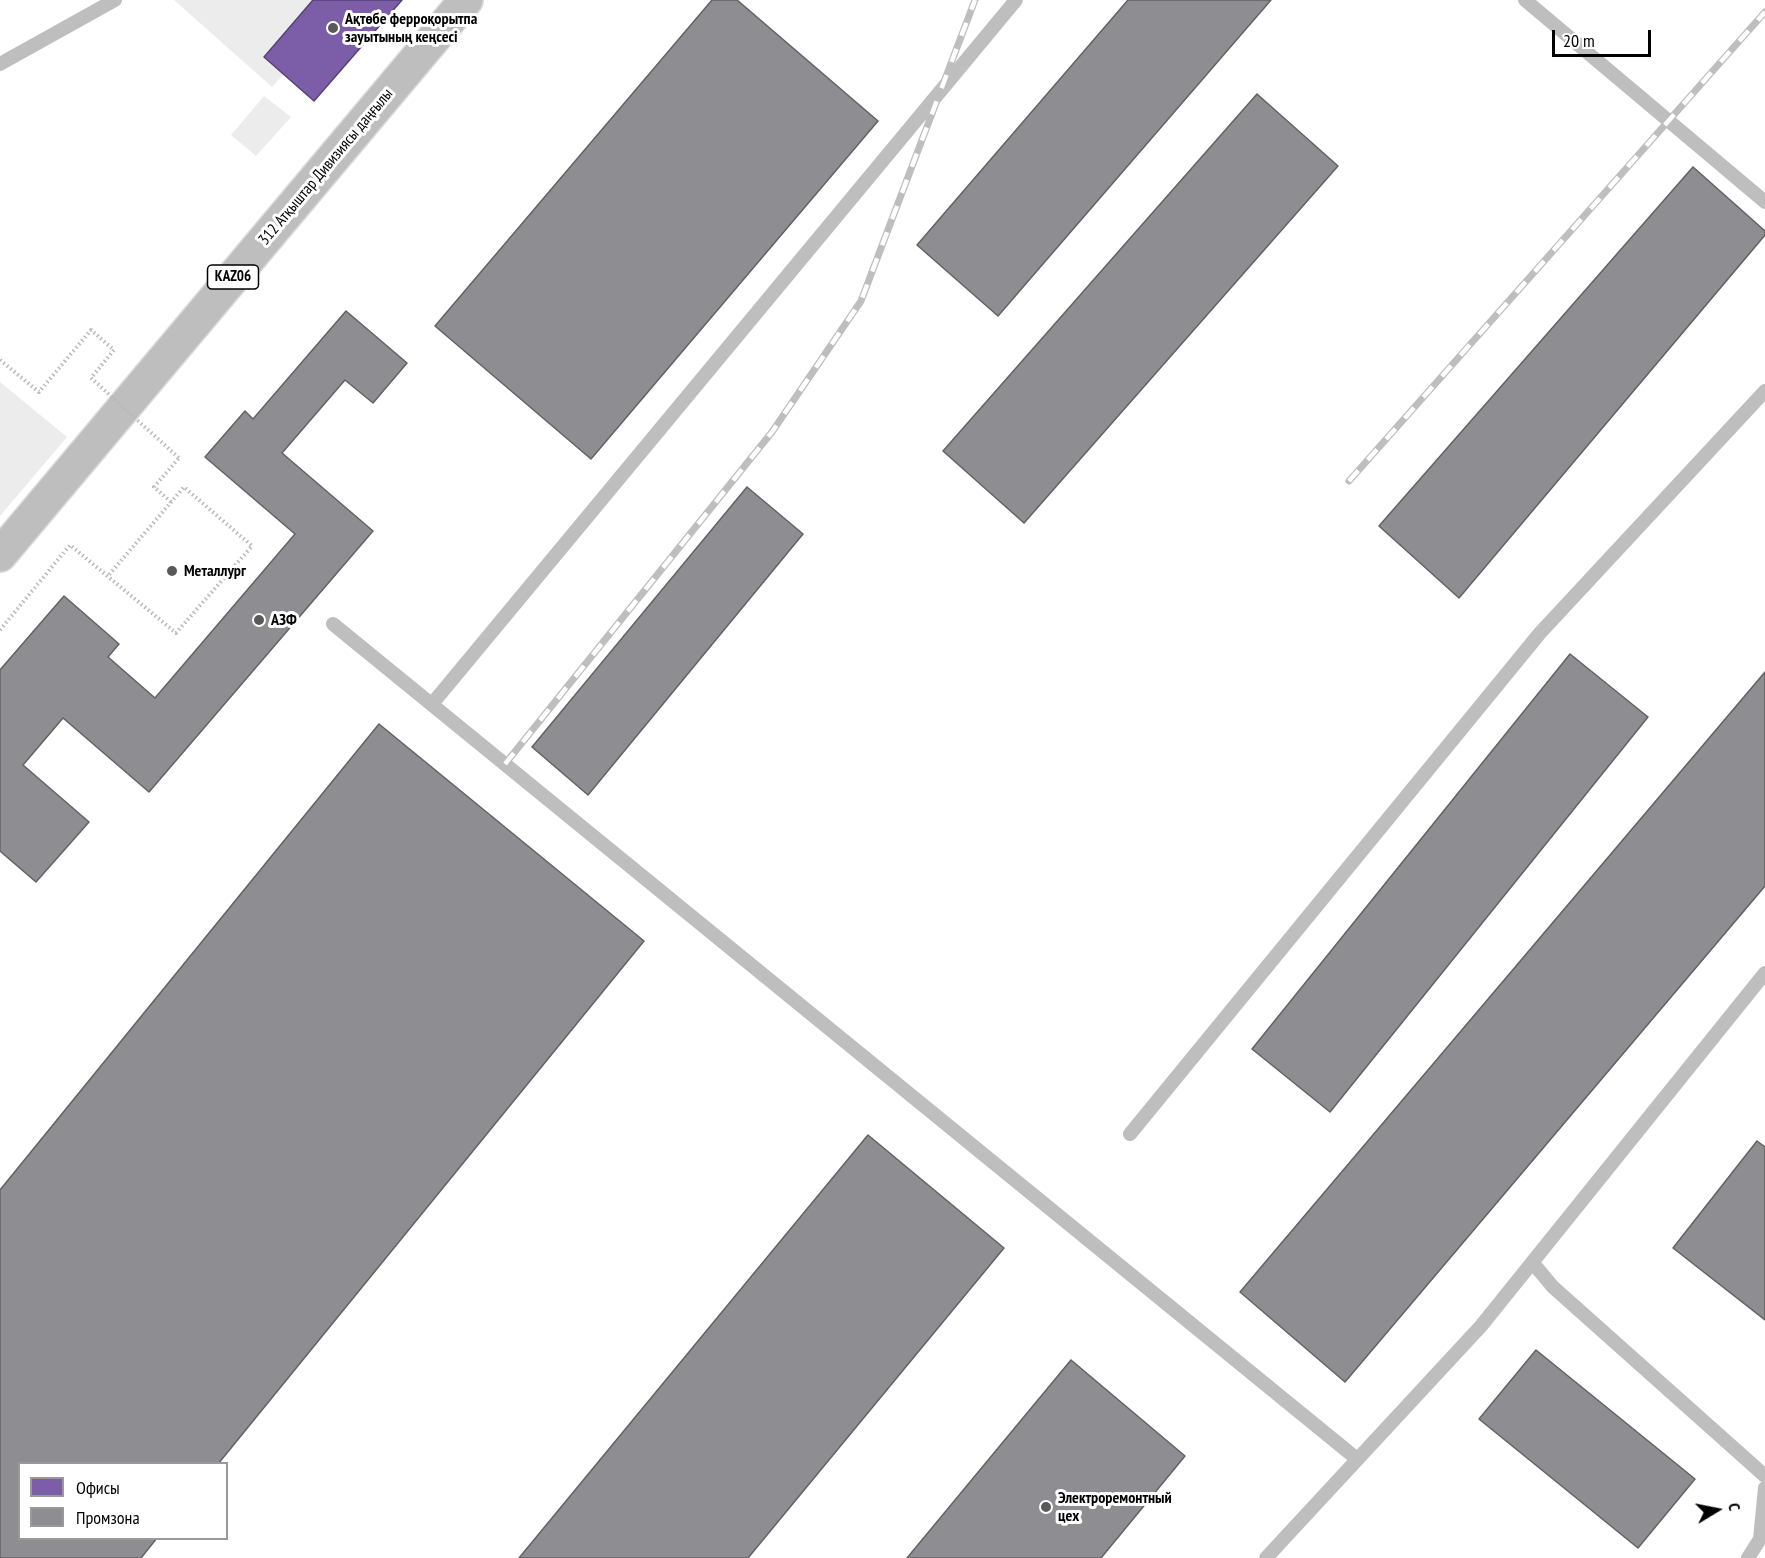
<!DOCTYPE html>
<html>
<head>
<meta charset="utf-8">
<style>
  body { margin:0 }
  #map { position:relative; width:1765px; height:1558px; overflow:hidden; background:#fff; font-family:"PT Sans Narrow",sans-serif }
  canvas { display:block }
  .legend { position:absolute; left:18px; top:1462px; width:210px; height:78px; box-sizing:border-box; background:#fff; border:2px solid #999; margin:0; padding:8px 10px; list-style:none; font-size:18px; color:#000 }
  .legend li { display:flex; align-items:center; gap:12px; height:30px }
  .legend b { width:30px; border:2px solid #999 }
  .north { position:absolute; left:1687px; top:1480px; width:60px; height:60px; -webkit-text-stroke:4px #fff; paint-order:stroke; rotate:80deg; font-size:16px; font-weight:700; line-height:24px; text-align:center; color:#000 }
  .north::after { content:''; display:block; margin:auto; width:21px; height:27px; background:#000; clip-path:polygon(50% 0,100% 100%,50% 72%,0 100%) }
  .scale { position:absolute; left:1552px; top:30px; width:99px; height:27px; box-sizing:border-box; border:3px solid #000; border-top:0; padding-left:8px; font-size:18px; line-height:21px; white-space:nowrap; color:#000; -webkit-text-stroke:4px #fff; paint-order:stroke }
</style>
</head>
<body>
<div id="map">
<canvas width="1765" height="1558"></canvas>
<ul class="legend">
<li><b style="height:16px;background:#7b5ea7"></b>Офисы</li>
<li><b style="height:16px;background:#8d8d92"></b>Промзона</li>
</ul>
<div class="north">С</div>
<div class="scale">20 m</div>
</div>
<script>
const context = document.querySelector('canvas').getContext('2d');
context.lineJoin = 'round';
function paint(path, color) { context.fillStyle = color; context.fill(path, 'evenodd'); }
const shape = rows => new Path2D(rows.map(r => 'M' + r).join(''));
function stroke(path, color, width, dash) { context.strokeStyle = color; context.lineWidth = width; context.lineCap = dash ? 'butt' : 'round'; context.setLineDash(dash || []); context.stroke(path); }
function write(font, color, halo, rows, align = 'center') {
  context.font = font + ' "PT Sans Narrow",sans-serif'; context.lineWidth = 6; context.setLineDash([]); context.textBaseline = 'middle'; context.strokeStyle = halo; context.fillStyle = color; for (const [text, x, y, turn = 0] of rows) {
    context.save(); context.translate(x, y); context.rotate((+turn || 0) * Math.PI / 180); context.textAlign = isNaN(turn) ? turn : align; if (halo) context.strokeText(text, 0, 0); context.fillText(text, 0, 0); context.restore();
  }
}
const green = shape([
  [174,0,313,0,264,57,284,74,272,87],
  [264,96,291,117,256,156,231,135],
  [0,382,67,437,0,516]
]);
const offices = shape([
  [313,0,402,0,314,101,264,57,313,0]
]);
const industry = shape([
  [712,0,737,0,878,121,591,459,435,326,712,0],
  [1128,0,1271,0,998,316,917,245,1128,0],
  [1257,94,1338,166,1024,523,943,451,1257,94],
  [1693,167,1765,231,1765,235,1459,598,1379,526,1693,167],
  [346,311,407,363,373,403,345,380,282,453,373,531,149,792,63,718,23,765,89,822,36,882,0,851,0,670,64,596,119,644,108,657,155,698,295,534,205,457,245,411,253,419,346,311],
  [747,487,803,534,588,795,532,747,747,487],
  [1570,654,1648,717,1330,1112,1252,1049,1570,654],
  [1765,672,1765,886,1345,1382,1240,1292,1765,672],
  [379,724,644,941,218,1464,20,1464,20,1538,157,1538,141,1558,0,1558,0,1190,379,724],
  [868,1135,1004,1248,748,1558,519,1558,868,1135],
  [1757,1141,1765,1147,1765,1320,1673,1248,1757,1141],
  [1536,1350,1695,1479,1638,1548,1479,1419,1536,1350],
  [1071,1360,1185,1456,1101,1558,907,1558,1071,1360]
]);
const path = shape([
  [0,360,39,392,91,330,114,350,91,378],
  [171,502,154,487,179,458],
  [0,630,70,545,176,633,252,546,184,487,108,576]
]);
const lane = shape([
  [1525,0,1765,202],
  [0,64,115,0],
  [333,624,1357,1459],
  [432,704,1016,0],
  [1130,1134,1540,633,1765,391],
  [1532,1262,1553,1287,1765,1476],
  [1266,1558,1481,1326,1765,973],
  [1748,1558,1760,1539,1765,1488]
]);
const highway = shape([
  [0,555,466,0]
]);
const rail = shape([
  [1349,481,1765,12],
  [505,764,772,432,861,301,975,0]
]);
const pathBridge = shape([
  [91,378,179,458]
]);
const markers = [
  [333,28,6,"#595959"],
  [172,571,6,"#595959"],
  [259,620,6,"#595959"],
  [1046,1507,6,"#595959"]
];
const shields = [
  [233,277,51]
];
const shieldNames = [
  ["KАZ06",233,277]
];
const poiNames = [
  ["Ақтөбе ферроқорытпа",345,19],
  ["зауытының кеңсесі",345,37],
  ["Металлург",184,571],
  ["АЗФ",271,620],
  ["Электроремонтный",1058,1498],
  ["цех",1058,1516]
];
const streetNames = [
  ["312 Атқыштар Дивизиясы даңғылы",326,167,-50]
];
paint(green, '#ececec');
paint(offices, '#7b5ea7');
stroke(offices, '#564275', 1.5);
paint(industry, '#8d8d92');
stroke(industry, '#636366', 1.5);
stroke(highway, '#dbdbdb', 36);
stroke(path, '#b9b9b9', 4, [1.5, 3]);
stroke(lane, '#bebebe', 14);
stroke(highway, '#bebebe', 33);
stroke(rail, '#bebebe', 7);
stroke(rail, '#fff', 4.5, [14]);
stroke(pathBridge, '#b9b9b9', 4, [1.5, 3]);
for (const [x, y, r, color] of markers) { const dot = new Path2D(); dot.arc(x, y, r, 0, 2 * Math.PI); context.fillStyle = color; context.fill(dot); stroke(dot, '#fff', 2); }
for (const [x, y, w] of shields) { const box = new Path2D(); box.roundRect(x - w / 2, y - 12, w, 24, 4.5); context.fillStyle = '#fff'; context.fill(box); stroke(box, '#000', 1.5); }
write('bold 15px', '#000', null, shieldNames);
write('bold 16px', '#000', '#fff', poiNames, 'left');
write('16px', '#000', '#fff', streetNames);
</script>
</body>
</html>
